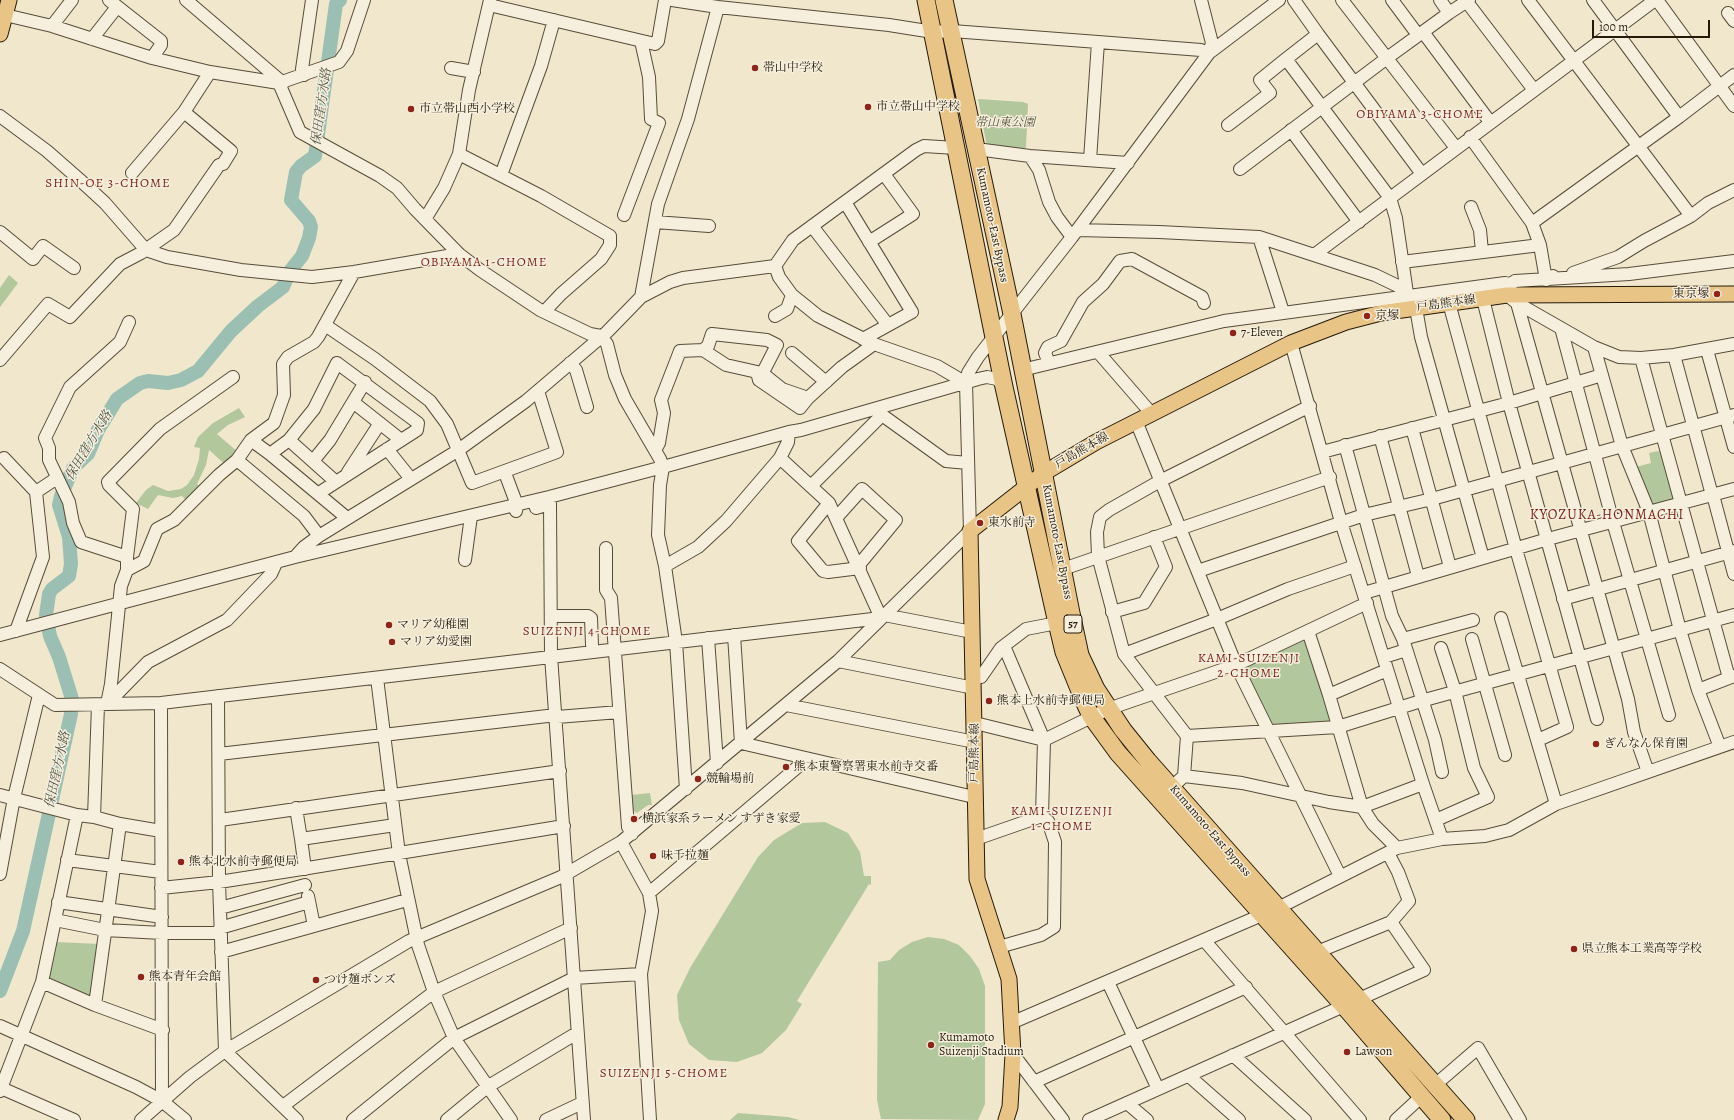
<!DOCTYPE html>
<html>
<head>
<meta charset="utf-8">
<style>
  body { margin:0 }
  #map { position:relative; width:1734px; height:1120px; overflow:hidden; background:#f1e7cc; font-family:Alegreya,serif }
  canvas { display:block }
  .scale { position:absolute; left:1592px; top:20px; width:118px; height:18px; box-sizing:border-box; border:2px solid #251908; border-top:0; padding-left:5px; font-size:12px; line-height:14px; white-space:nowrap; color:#251908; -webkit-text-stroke:3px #f6efde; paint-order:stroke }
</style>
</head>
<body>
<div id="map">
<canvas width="1734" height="1120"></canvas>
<div class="scale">100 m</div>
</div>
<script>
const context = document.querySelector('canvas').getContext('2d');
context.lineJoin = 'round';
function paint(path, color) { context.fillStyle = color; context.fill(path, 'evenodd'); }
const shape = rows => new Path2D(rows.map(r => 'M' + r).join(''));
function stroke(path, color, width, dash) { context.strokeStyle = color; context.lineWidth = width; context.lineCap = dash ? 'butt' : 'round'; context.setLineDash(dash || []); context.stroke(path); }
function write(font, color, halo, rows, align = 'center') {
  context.font = font + ' Alegreya,"Noto Serif JP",serif'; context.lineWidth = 3; context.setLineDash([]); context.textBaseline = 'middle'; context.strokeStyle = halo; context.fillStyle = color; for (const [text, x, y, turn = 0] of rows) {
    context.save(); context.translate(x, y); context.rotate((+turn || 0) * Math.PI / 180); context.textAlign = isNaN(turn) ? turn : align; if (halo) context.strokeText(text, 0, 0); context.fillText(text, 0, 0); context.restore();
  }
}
const green = shape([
  [978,99,1023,102,1028,104,1026,147,1023,151,987,147],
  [9,275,18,283,0,307,0,288],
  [239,408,245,417,228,425,217,434,239,453,227,466,209,450,206,465,197,484,203,489,189,503,182,496,173,498,158,495,148,509,136,503,146,490,153,485,168,491,181,489,187,485,194,475,199,459,200,448,194,447,198,437,213,423],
  [1663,450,1677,500,1652,507,1636,467,1651,463,1649,453],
  [1307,636,1333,722,1271,726,1244,667],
  [650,793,652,805,648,805,637,813,632,810,631,795],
  [825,822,848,833,860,852,864,876,871,876,871,885,869,884,797,1001,802,1004,786,1030,762,1053,737,1062,709,1060,689,1044,679,1020,677,995,690,968,758,857,774,840,802,823],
  [928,937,944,939,959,945,970,956,979,969,985,986,985,1104,978,1120,881,1119,877,1100,878,962,890,960,899,950,912,942],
  [56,942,99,944,92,999,48,981],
  [738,1113,788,1117,800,1120,730,1120]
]);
const river = shape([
  [0,991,23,931,71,714,72,699,59,657,50,636,46,615,49,594,52,589,69,576,71,564,69,537,59,505,61,496,73,468,88,454,98,430,117,399,140,383,148,381,168,383,181,380,198,371,231,331,258,306,283,287,290,271,302,256,309,238,311,227,309,221,291,200,296,172,301,166,315,156,336,4,340,0]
]);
const minor = shape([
  [109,0,161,41,161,45,152,58],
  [186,0,283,83],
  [672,0,718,7,889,25,933,32,952,31,1098,42,1201,50,1209,53],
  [1294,0,1318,34,1286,59,1390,198,1396,218,1407,293],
  [1342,0,1456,148],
  [1392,0,1418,35],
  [1440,0,1449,13],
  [1528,0,1691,216],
  [1593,0,1679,117],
  [1657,0,1734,106],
  [1467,2,1534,90],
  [489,5,655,44,658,41,665,0],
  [1728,13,1734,21],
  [5,15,52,26,152,58,210,72,279,83,339,62,347,51,364,0],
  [52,26,72,0],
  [1423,32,1490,122],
  [1318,34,1422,174],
  [92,39,117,7],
  [1209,53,1279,0],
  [451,68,474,72],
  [304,75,302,69,312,0],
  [279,83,300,132,380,176,397,188,415,209,459,254,480,270,540,310,590,334,601,336,607,344,615,375,625,399,660,459,663,467,660,485,658,535,665,566,676,642,686,789],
  [0,116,47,151,80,180,105,203,146,250,167,257,241,270,312,277,354,272,459,254],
  [1228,125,1270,93,1260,80,1286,59],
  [1291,130,1359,222],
  [1470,137,1532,223,1540,245,1546,280,1553,276],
  [976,149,1030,156,1128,163],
  [459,154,541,196,610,236,610,245,601,259,561,294,544,312],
  [1030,156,1039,170,1049,202,1057,217,1072,237],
  [1090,160,1098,42],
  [1240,169,1387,58,1449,13,1469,0],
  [132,173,184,112,210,72],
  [501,175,541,66,554,20],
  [845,202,912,312,863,339],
  [1471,207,1480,230,1482,252],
  [624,215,659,123,651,119,649,77,641,41],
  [425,219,444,188,459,154,469,90,490,0],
  [655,222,709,226],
  [1532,223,1679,117,1734,75],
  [812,226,888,325],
  [1077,230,1159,232,1259,237,1375,275,1402,288,1410,295,1416,308,1421,337,1483,558],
  [0,232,33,259,43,246,74,268],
  [1259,237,1283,312],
  [869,242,913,214,884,174],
  [1314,255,1655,0],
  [1734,261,1629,274,1515,281,1506,288,1507,295,1517,303,1594,347,1619,357,1641,358,1674,355,1734,344],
  [1402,262,1540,245],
  [775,266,779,277,792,295,818,316,874,344,937,366,966,383],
  [775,266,793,240,916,150,924,146,956,148],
  [1573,273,1618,257,1644,241,1691,216,1708,203,1734,190],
  [641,297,658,204,688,119,718,7],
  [1483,299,1509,403,1597,719],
  [1449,303,1516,549,1567,727,1538,740],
  [1517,303,1628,699,1634,732,1648,772],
  [775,316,787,309,792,295],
  [325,325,375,359,430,401,447,424,472,483,557,452,538,391],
  [1561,328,1613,522,1669,715],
  [1291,343,1341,522,1423,784,1442,839],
  [1594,347,1622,446,1649,512,1680,630,1698,690,1720,747],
  [703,350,708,346,712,334,767,340,777,345,759,380],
  [1707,350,1734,447],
  [1098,352,1151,413],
  [792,353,826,382],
  [1674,355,1712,495],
  [1641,358,1729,678],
  [0,360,48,304,70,317,120,264,141,253,174,230,219,165,223,164,231,151,184,112],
  [570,363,576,370,587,407],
  [1049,363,1045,353,1048,347,1061,341,1083,302,1103,284,1120,261,1132,259,1202,297,1204,303],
  [1022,370,1224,321,1505,283,1510,284],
  [808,398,842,367,874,344],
  [353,402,401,440],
  [880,408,882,415,946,461,968,463],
  [1136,421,1236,665,1340,876],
  [1412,428,1450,567],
  [1380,436,1418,576],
  [251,440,270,454,347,518],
  [289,440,336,482],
  [1345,445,1392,616,1403,639,1435,740,1442,772],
  [387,449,411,479],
  [655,450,659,443,664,413,661,400,680,351,703,350,726,365,757,372,759,380,800,408,808,398,782,389,767,377],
  [1322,452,1509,403,1602,375],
  [270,454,289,440,314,409,337,363,418,423,417,430,319,493],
  [4,458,36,492,43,557,16,631],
  [237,460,304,516,319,536],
  [313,461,330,440,365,382],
  [348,472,380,423],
  [505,473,517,505,516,511],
  [811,486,882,415],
  [36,492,57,478],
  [1713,495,1734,574],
  [829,503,798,541,823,571,828,572,860,568],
  [536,508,550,504,551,656,584,1120],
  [836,518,862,489,896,520,858,566],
  [606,548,606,590,611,598,628,827,632,834],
  [127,557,133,509,109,485,108,482,160,429,233,377],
  [295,557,304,547,319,536,457,451,526,401,607,332,641,297,670,282,683,278,775,266],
  [465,560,471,516],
  [665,566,698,547,726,521,780,458,788,442,789,432],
  [1063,569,1330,477],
  [127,570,144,561,157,529,174,520,219,475,237,460,251,440,274,423,284,395,283,364,288,357,314,342,318,337,354,272],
  [1198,571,1364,515,1432,499,1734,415],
  [1364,593,1548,539,1734,489],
  [1563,599,1734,551],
  [1112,612,1144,603,1166,567,1154,537],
  [884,615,972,632],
  [551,616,588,616,591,618,592,645],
  [1501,618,1556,804],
  [1308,631,1329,695,1362,807,1373,824,1397,848],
  [0,635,295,557,549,497,663,467,789,432,801,430,978,379,987,377,997,379,1004,387],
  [734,635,741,743,974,797],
  [708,638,717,763],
  [1403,639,1473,620],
  [1472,639,1505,755],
  [1124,654,1217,619,1288,589,1355,566],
  [1384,657,1406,650],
  [838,661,974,688],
  [0,669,55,705,161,703,881,618,829,503,780,458],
  [377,678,399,854,418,945,434,992,454,1038,511,1120],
  [974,678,981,677,1001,648,1026,629,1057,623],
  [1698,690,1734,676],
  [1329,695,1387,670],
  [218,696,219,882,225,1051,297,1120],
  [161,703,162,1101],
  [107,704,111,684,121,586,127,570,127,557,81,542,73,523,69,502,49,460,49,448,45,438,70,387,120,342,129,322],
  [107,704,148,662,227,620,271,574,276,563],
  [786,705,975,742],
  [557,717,619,712],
  [975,723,1044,740,1108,709,1236,665,1367,603],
  [1187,736,1338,727,1421,701,1734,615],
  [219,754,556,715],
  [1184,776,1242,783,1329,802,1362,807,1423,784],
  [1172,787,1184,776,1187,736,1124,654,1098,556,1097,532,1100,517,1109,510,1160,481,1310,406],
  [0,795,77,815,94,817,120,824,161,831],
  [296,808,301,839,395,825],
  [94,817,98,705],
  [220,820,560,771],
  [1436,820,1488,797,1474,768,1455,691,1441,648],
  [301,839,305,869],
  [976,839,1042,816,1044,740,1004,646],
  [621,842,649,893,652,911,641,974,650,1120],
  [67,860,161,872],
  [0,874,14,798,39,695],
  [161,888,219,882,302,869,564,826],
  [649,893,807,759],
  [308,896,314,926],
  [58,902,162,917],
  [220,908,305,885],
  [55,920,105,930,162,933,221,933],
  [220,928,309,902],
  [1204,940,1360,1120],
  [999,947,1041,935,1054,927,1055,842,1048,821,1042,816],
  [221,952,407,900],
  [1317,952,1391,922],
  [42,982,95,1005,163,1030],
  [1108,982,1158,1089],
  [95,1005,120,824],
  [1011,1023,1278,908,1397,848,1442,839,1485,836,1509,830,1556,804,1734,742],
  [0,1026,136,1087,162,1101,185,1120],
  [1013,1054,1063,1120],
  [1233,1055,1305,1120],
  [1189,1076,1239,1120],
  [1034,1082,1246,987],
  [1435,1085,1478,1048,1520,1120],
  [1,1088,74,1120],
  [0,1091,42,982,77,815],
  [1127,1103,1147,1120],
  [283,1106,434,992,571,928],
  [141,1120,190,1077,225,1051,409,941,561,877,621,842,838,661,970,531,966,383,968,373,978,357,1072,237,1209,53,1212,43,1201,0],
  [353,1120,454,1038,574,978,641,974],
  [447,1120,487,1087,577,1033],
  [546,1120,582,1103],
  [1089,1120,1424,970,1391,922,1409,901,1398,872,1388,853],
  [1396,1120,1422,1096]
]);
const major = shape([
  [0,34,9,0],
  [1006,1120,1010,1107,1013,1054,1009,979,977,879,970,531,1044,473,1096,442,1291,343,1346,322,1381,313,1507,295,1734,294]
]);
const highway = shape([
  [926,0,1004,387,1057,623,1064,652,1084,701,1091,716,1118,753,1344,1006,1442,1120],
  [944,0,1012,314,1071,613,1080,655,1096,689,1123,730,1148,761,1466,1120]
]);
const markers = [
  [755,68,4,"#8f2418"],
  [868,107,4,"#8f2418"],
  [411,109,4,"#8f2418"],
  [1717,294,4,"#8f2418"],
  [1367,316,4,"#8f2418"],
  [1233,333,4,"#8f2418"],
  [980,523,4,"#8f2418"],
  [389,625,4,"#8f2418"],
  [392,642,4,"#8f2418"],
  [989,701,4,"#8f2418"],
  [1596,744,4,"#8f2418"],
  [786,767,4,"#8f2418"],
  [698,779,4,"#8f2418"],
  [634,819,4,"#8f2418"],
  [653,856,4,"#8f2418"],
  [181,862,4,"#8f2418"],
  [1574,949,4,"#8f2418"],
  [141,977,4,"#8f2418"],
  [316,980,4,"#8f2418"],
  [931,1045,4,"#8f2418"],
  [1347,1052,4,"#8f2418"]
];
const shields = [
  [1073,624,18]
];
const shieldNames = [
  ["57",1073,624]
];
const poiNames = [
  ["帯山中学校",763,68],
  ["市立帯山中学校",876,107],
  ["市立帯山西小学校",419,109],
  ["東京塚",1709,294,"right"],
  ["京塚",1375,316],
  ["7-Eleven",1241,333],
  ["東水前寺",988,523],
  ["マリア幼稚園",397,625],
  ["マリア幼愛園",400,642],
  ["熊本上水前寺郵便局",997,701],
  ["ぎんなん保育園",1604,744],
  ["熊本東警察署東水前寺交番",794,767],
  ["競輪場前",706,779],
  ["横浜家系ラーメン すずき家愛",642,819],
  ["味千拉麺",661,856],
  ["熊本北水前寺郵便局",189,862],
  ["県立熊本工業高等学校",1582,949],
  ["熊本青年会館",149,977],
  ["つけ麺ボンズ",324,980],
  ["Kumamoto",939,1038],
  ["Suizenji Stadium",939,1052],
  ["Lawson",1355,1052]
];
const parkNames = [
  ["帯山東公園",1005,123]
];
const streetNames = [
  ["Kumamoto-East Bypass",992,225,78],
  ["戸島熊本線",1446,304,-8],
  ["戸島熊本線",1082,451,-30],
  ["Kumamoto-East Bypass",1057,542,79],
  ["戸島熊本線",975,753,-89],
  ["Kumamoto-East Bypass",1210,831,49]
];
const waterNames = [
  ["保田窪方水路",322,107,-82],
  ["保田窪方水路",89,446,-59],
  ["保田窪方水路",58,770,-78]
];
const neighbourhoodNames = [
  ["OBIYAMA 3-CHOME",1420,115],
  ["SHIN-OE 3-CHOME",108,184],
  ["OBIYAMA 1-CHOME",484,263],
  ["SUIZENJI 4-CHOME",587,632],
  ["KAMI-SUIZENJI",1249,659],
  ["2-CHOME",1249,674],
  ["KAMI-SUIZENJI",1062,812],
  ["1-CHOME",1062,827],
  ["SUIZENJI 5-CHOME",664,1074]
];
const quarterNames = [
  ["KYOZUKA-HONMACHI",1607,516]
];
paint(green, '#b3c79d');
stroke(river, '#9bc0b3', 14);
stroke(minor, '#584c39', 14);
stroke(major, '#251908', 17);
stroke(highway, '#251908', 19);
stroke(minor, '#f6efde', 12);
stroke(major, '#e8c486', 15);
stroke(highway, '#e8c486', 17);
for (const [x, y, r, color] of markers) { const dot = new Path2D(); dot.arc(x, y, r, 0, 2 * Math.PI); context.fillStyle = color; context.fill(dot); stroke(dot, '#f6efde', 1.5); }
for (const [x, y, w] of shields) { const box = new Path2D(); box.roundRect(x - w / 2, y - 9, w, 18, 3); context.fillStyle = '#f6efde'; context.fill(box); stroke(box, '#251908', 1); }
write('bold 11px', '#251908', null, shieldNames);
write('12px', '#251908', '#f6efde', poiNames, 'left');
write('italic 12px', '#57563c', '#f6efde', parkNames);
write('12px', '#251908', '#f6efde', streetNames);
write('italic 13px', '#4e5344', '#f6efde', waterNames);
context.letterSpacing = '1px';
write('13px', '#7a1f14', '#f6efde', neighbourhoodNames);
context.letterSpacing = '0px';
context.letterSpacing = '1px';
write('14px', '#7a1f14', '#f6efde', quarterNames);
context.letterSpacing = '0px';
</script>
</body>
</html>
